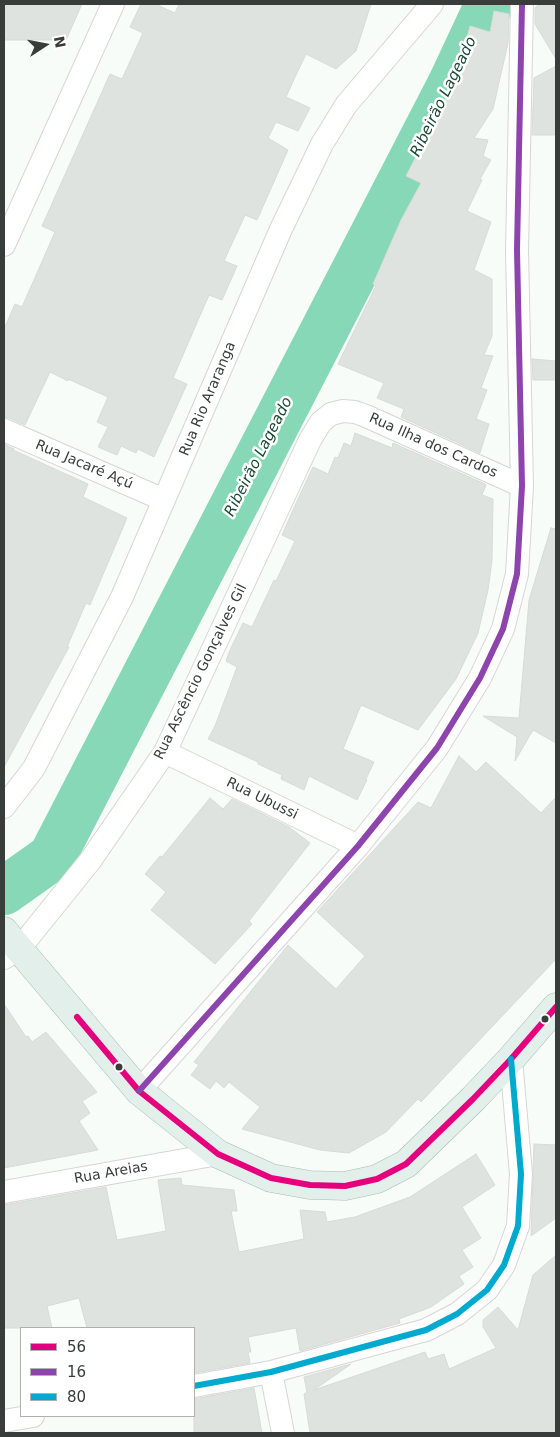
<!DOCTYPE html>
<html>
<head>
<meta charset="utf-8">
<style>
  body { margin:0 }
  #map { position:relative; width:560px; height:1437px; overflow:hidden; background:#f7fcf9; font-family:"DejaVu Sans",sans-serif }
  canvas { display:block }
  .frame { position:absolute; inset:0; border:5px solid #383c3a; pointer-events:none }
  .legend { position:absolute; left:20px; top:1327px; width:175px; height:90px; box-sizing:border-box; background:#fff; border:1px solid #afb1b0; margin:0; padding:6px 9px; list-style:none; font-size:15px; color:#383c3a }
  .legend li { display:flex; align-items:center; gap:10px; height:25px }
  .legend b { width:25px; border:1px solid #afb1b0 }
  .north { position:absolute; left:20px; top:20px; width:50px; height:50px; -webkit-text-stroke:4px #fff; paint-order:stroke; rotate:79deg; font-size:14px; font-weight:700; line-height:20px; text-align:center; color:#383c3a }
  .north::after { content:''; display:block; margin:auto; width:18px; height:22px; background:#383c3a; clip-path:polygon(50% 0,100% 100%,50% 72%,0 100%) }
</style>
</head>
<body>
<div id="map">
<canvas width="560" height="1437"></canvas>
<div class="frame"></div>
<ul class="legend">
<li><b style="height:6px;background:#e5007d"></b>56</li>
<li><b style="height:6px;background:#8e44ad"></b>16</li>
<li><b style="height:6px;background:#00a9ce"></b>80</li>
</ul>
<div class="north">N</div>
</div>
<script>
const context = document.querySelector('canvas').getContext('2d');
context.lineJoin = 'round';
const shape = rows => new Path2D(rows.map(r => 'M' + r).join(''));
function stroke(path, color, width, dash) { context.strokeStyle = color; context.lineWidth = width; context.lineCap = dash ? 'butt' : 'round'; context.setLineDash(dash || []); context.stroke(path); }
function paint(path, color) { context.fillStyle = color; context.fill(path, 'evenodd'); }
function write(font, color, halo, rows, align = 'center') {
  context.font = font + ' "DejaVu Sans",sans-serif'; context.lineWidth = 5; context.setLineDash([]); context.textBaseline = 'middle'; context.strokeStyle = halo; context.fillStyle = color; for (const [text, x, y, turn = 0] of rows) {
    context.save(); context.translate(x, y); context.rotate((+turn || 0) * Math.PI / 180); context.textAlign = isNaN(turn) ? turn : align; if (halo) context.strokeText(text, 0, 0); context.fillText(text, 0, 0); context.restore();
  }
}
const river = shape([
  [4,891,52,857,452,83,489,4]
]);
const building = shape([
  [4,4,82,4,66,40,4,40,4,4],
  [141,4,155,4,175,13,179,4,371,4,356,51,336,69,306,54,295,77,286,97,310,108,298,131,276,122,268,138,288,150,257,220,245,215,224,261,237,266,222,300,209,295,173,378,187,384,154,457,138,449,136,453,121,446,117,455,98,447,108,427,97,422,108,397,68,379,68,381,50,372,25,425,9,418,4,417,4,329,15,304,22,307,55,232,42,226,110,74,122,79,143,33,130,27,141,4],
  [539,4,556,4,556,59,535,24,535,8,539,4],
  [494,11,509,14,508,43,493,109,474,138,488,140,483,156,491,160,480,179,482,180,467,211,491,222,474,270,492,279,492,336,484,355,493,356,481,388,487,390,476,419,489,424,480,453,401,417,404,409,377,398,384,383,338,364,376,286,373,284,401,220,421,183,406,176,463,65,460,63,470,26,490,32,494,11],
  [556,66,556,135,532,135,534,78,556,66],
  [532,359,556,361,556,380,533,380,532,359],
  [355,433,392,448,393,443,485,484,486,485,482,495,493,499,492,560,488,590,478,633,456,679,418,730,361,705,343,749,374,762,366,779,367,780,357,800,309,776,304,790,281,779,282,775,258,764,258,762,208,739,215,726,237,667,226,661,230,650,243,623,252,627,274,580,276,581,295,541,282,535,297,501,313,467,328,474,335,457,338,458,344,443,351,446,355,433],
  [4,444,14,449,13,450,88,484,83,497,127,518,90,605,86,603,67,647,69,647,4,767,4,444],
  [551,528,556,529,556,743,533,730,515,761,517,737,483,716,519,718,529,600,551,528],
  [459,756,476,772,486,762,541,813,556,797,556,959,421,1102,418,1099,386,1132,349,1153,320,1150,242,1129,260,1107,229,1082,224,1088,216,1081,210,1089,191,1075,199,1065,194,1062,288,945,336,989,365,956,317,912,418,802,431,808,459,756],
  [210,798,223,809,232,799,289,827,310,843,249,921,252,924,215,964,151,910,166,892,145,874,160,856,162,857,210,798],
  [4,1004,26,1037,28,1036,32,1042,46,1032,97,1092,82,1101,90,1113,79,1121,98,1150,4,1168,4,1004],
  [534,1144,556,1145,556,1218,531,1236,534,1144],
  [476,1154,495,1185,462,1207,481,1238,462,1250,473,1267,459,1276,464,1284,431,1307,399,1319,400,1323,300,1351,296,1328,248,1337,251,1352,248,1352,250,1363,194,1373,194,1328,87,1328,79,1298,47,1306,52,1328,4,1328,4,1205,106,1187,117,1240,166,1231,158,1180,181,1178,182,1185,234,1190,237,1211,231,1211,239,1252,304,1239,300,1210,325,1212,327,1222,355,1217,410,1197,476,1154],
  [556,1255,556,1433,310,1433,304,1394,307,1392,304,1377,351,1364,314,1390,425,1352,428,1359,444,1354,449,1369,496,1348,483,1327,483,1320,498,1307,518,1330,533,1275,556,1255],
  [254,1388,262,1433,194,1433,194,1399,254,1388]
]);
const street = shape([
  [4,245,113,4],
  [4,430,164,500],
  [165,752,358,846],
  [4,807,34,768,122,597,281,229,322,144,346,105,432,4],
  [4,958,19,949,90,861,165,752,310,440,321,422,331,414,343,411,355,412,366,416,522,486],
  [139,1091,358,846,437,748,480,678,503,629,517,574,522,486,517,250,522,4],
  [4,1192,218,1154],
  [271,1372,283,1433],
  [194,1386,271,1372,426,1330,457,1314,487,1290,504,1265,518,1226,521,1174,511,1059],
  [4,1421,33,1416]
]);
const primary = shape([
  [4,931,139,1091,218,1154,271,1178,310,1185,345,1186,377,1179,406,1164,473,1099,511,1059,556,1007]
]);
const bus1 = shape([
  [77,1017,139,1091,218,1154,271,1178,310,1185,345,1186,377,1179,406,1164,473,1099,511,1059,556,1007]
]);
const bus2 = shape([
  [139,1091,358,846,437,748,480,678,503,629,517,574,522,486,517,250,522,4]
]);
const bus3 = shape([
  [194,1386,271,1372,426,1330,457,1314,487,1290,504,1265,518,1226,521,1174,511,1059]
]);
const markers = [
  [545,1019,4.5,"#383c3a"],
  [119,1067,4.5,"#383c3a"]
];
const streetNames = [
  ["Rua Rio Araranga",208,399,-67],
  ["Rua Ilha dos Cardos",433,446,24],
  ["Rua Jacaré Açú",84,465,23],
  ["Rua Ascêncio Gonçalves Gil",201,672,-64],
  ["Rua Ubussi",262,799,26],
  ["Rua Areias",111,1173,-10]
];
const waterNames = [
  ["Ribeirão Lageado",444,97,-64],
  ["Ribeirão Lageado",259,457,-63]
];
stroke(river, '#86d8b6', 48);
paint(building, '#dfe3e0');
stroke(building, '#d6dad8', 1);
stroke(street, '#d4d7d5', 24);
stroke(primary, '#a4bdb4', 29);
stroke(street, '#fefffe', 22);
stroke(primary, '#e2efeb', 28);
stroke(bus1, '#e5007d', 6);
stroke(bus2, '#8e44ad', 6);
stroke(bus3, '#00a9ce', 6);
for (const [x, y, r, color] of markers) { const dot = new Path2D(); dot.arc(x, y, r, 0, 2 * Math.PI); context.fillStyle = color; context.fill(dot); stroke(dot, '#fff', 2); }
write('14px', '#383c3a', '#fff', streetNames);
write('italic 15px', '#194936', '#fff', waterNames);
</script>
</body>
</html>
